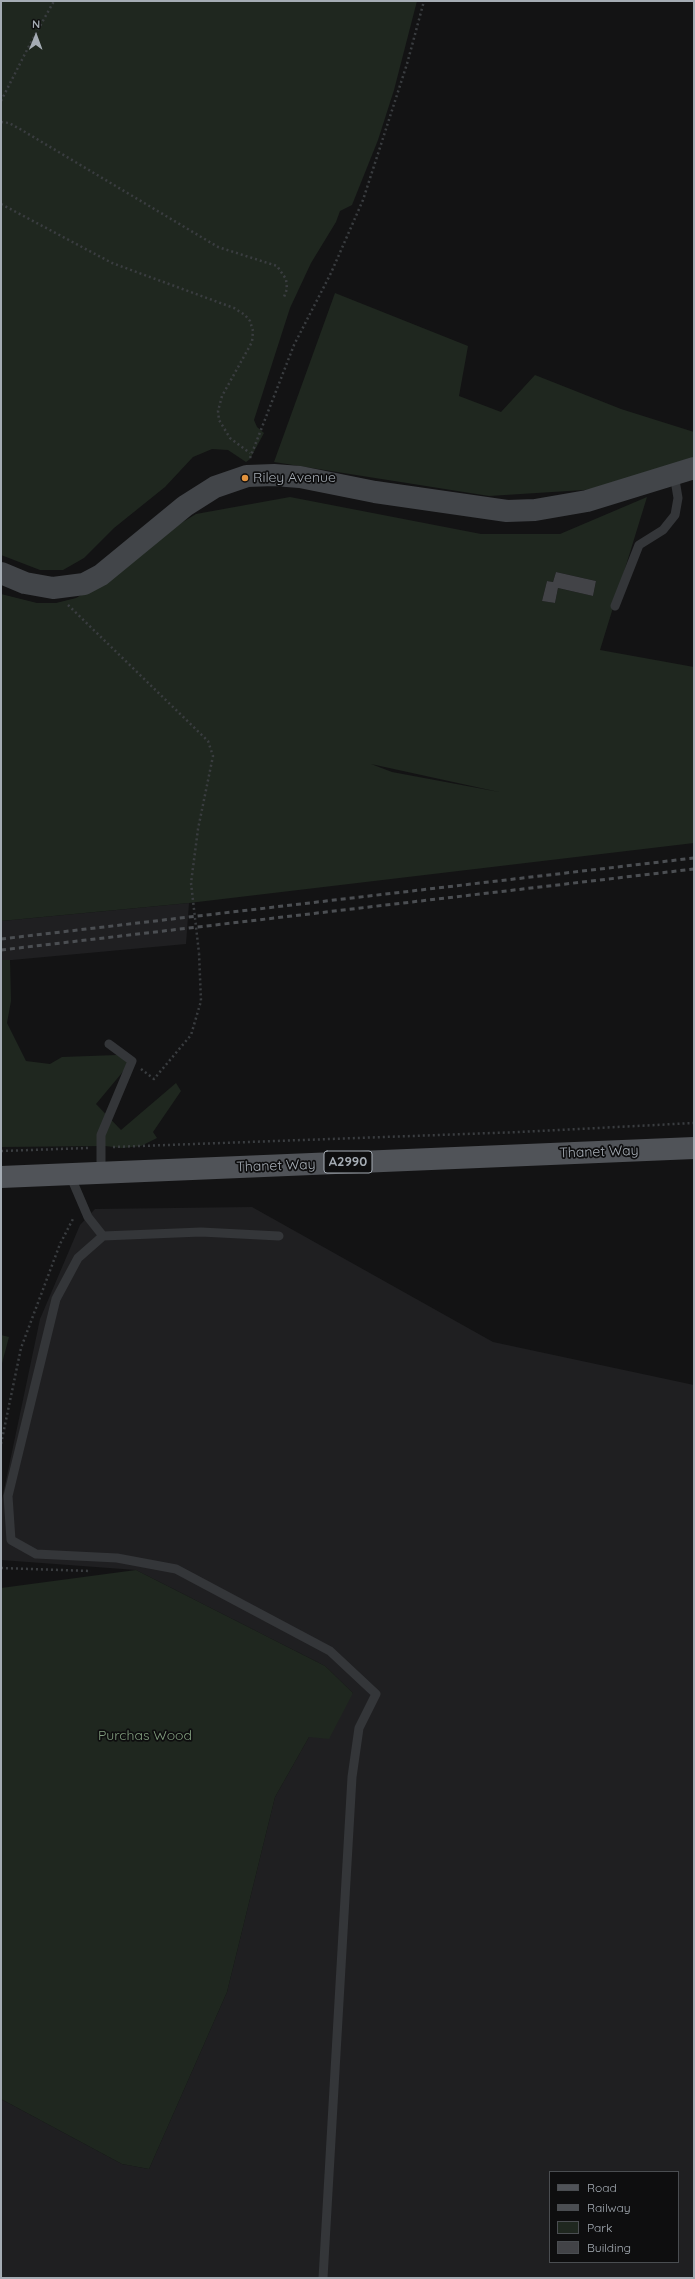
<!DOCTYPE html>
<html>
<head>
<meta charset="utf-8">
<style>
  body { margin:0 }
  #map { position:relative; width:695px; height:2279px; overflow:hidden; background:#131314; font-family:Quicksand,sans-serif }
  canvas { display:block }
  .frame { position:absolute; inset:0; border:2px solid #a5acb4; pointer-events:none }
  .legend { position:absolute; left:549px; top:2171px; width:130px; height:92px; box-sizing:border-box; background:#0e0e0f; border:1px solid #4a4d51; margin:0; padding:5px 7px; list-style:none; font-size:12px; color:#a5acb4 }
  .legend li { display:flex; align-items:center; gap:8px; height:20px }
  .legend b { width:20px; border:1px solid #4a4d51 }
  .north { position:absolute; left:16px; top:16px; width:40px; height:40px; -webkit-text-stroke:3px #0e0e0f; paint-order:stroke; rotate:1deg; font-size:11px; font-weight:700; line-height:16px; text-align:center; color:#a5acb4 }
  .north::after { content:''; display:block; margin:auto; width:14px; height:18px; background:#a5acb4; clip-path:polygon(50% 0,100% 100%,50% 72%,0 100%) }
</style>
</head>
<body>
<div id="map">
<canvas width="695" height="2279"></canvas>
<div class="frame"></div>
<ul class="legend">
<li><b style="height:5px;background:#505358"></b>Road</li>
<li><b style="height:5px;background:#4b4e52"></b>Railway</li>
<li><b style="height:11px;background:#1f271f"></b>Park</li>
<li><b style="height:11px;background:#424347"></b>Building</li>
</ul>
<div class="north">N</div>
</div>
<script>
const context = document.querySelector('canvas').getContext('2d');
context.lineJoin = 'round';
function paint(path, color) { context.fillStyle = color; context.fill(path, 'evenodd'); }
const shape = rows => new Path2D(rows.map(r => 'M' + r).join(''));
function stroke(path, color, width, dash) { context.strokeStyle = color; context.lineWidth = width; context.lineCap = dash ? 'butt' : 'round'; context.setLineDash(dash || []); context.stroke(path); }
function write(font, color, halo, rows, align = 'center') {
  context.font = font + ' Quicksand,sans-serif'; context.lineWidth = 3.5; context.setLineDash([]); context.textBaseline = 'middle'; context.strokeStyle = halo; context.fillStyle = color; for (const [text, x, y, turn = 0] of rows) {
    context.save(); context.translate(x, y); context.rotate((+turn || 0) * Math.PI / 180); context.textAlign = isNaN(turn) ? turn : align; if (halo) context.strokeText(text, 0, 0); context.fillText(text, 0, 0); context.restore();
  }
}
const built = shape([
  [189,903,186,944,1,961,1,921],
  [252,1207,493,1342,694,1385,694,2278,1,2278,1,2099,122,2164,149,2169,227,1992,275,1797,309,1737,353,1693,325,1666,136,1570,1,1560,1,1504,40,1319,80,1225,95,1209],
  [550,2172,678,2172,678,2262,550,2262]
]);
const green = shape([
  [1,1,417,1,394,90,378,140,352,205,340,211,336,222,311,263,290,308,254,420,257,427,264,433,250,459,246,462,228,450,212,449,193,457,165,487,114,528,84,558,63,570,40,570,1,555],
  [335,293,468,346,459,396,501,412,535,375,621,409,694,432,694,459,600,489,489,496,274,462],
  [290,497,481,534,560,534,647,497,600,650,694,667,694,843,189,903,1,921,1,594,37,603,56,603,76,598,112,577,173,528,196,514],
  [556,572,596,581,593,596,558,588,555,603,542,601,547,581,553,582],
  [371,764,499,792,392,772],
  [1,960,10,960,11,1001,7,1023,26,1061,50,1064,62,1057,117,1055,127,1061,126,1068,96,1104,121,1130,176,1083,181,1091,153,1132,157,1138,141,1146,122,1148,105,1146,1,1147],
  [1,1335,9,1337,1,1367],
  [136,1570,325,1666,353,1693,329,1739,309,1737,275,1797,227,1992,149,2169,122,2164,1,2099,1,1588]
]);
const building = shape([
  [556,572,596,581,593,596,558,588,555,603,542,601,547,581,553,582]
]);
const path = shape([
  [1,101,30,44,54,1],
  [1,122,9,123,20,129,218,247,277,266,286,279,287,289,284,297],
  [1,204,112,263,234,308,245,315,250,321,253,331,252,342,222,396,218,411,219,420,230,438,250,453],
  [250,458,294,345,331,273,363,200,407,64,424,1],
  [68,605,208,741,213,756,198,829,191,883],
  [141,1069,154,1079,191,1035,201,1001,199,953],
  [113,1147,520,1132,694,1123],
  [1,1151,88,1148],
  [1,1444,21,1348,60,1244,74,1217],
  [1,1568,91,1571]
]);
const lane = shape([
  [615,606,639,545,663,530,675,515,678,498,674,474],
  [101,1173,101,1135,132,1061,109,1044],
  [70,1175,88,1217,103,1236,201,1232,279,1236],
  [103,1236,78,1258,56,1299,8,1496,11,1540,36,1554,117,1558,176,1569,330,1651,376,1694,359,1728,352,1777,323,2278]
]);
const secondary = shape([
  [1,573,25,583,53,588,84,584,101,575,185,506,215,487,247,476,274,475,300,477,375,492,507,511,535,510,587,501,694,468]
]);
const primary = shape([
  [1,1177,694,1148]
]);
const rail = shape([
  [1,939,694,858],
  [1,950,694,869]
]);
const pathBridge = shape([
  [191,883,199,953]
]);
const markers = [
  [245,478,4,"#e2923d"]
];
const shields = [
  [348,1162,48]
];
const shieldNames = [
  ["A2990",348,1162]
];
const poiNames = [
  ["Riley Avenue",253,478]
];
const streetNames = [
  ["Thanet Way",599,1152,-2],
  ["Thanet Way",276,1166,-2]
];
const parkNames = [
  ["Purchas Wood",145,1736]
];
paint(built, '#1f1f21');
paint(green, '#1f271f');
paint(building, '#424347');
stroke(path, '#3a3d40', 2.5, [2, 3]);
stroke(lane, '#343639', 9);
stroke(secondary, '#424549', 22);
stroke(primary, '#505358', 22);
stroke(rail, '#4b4e52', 3, [5, 4]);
stroke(pathBridge, '#3a3d40', 2.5, [2, 3]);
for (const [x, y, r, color] of markers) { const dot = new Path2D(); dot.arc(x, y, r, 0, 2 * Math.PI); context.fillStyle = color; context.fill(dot); stroke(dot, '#0e0e0f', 1.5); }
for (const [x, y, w] of shields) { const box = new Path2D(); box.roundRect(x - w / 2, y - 11, w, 22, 3); context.fillStyle = '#0e0e0f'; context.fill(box); stroke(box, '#a5acb4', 1); }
write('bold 13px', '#a5acb4', null, shieldNames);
write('14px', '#a5acb4', '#0e0e0f', poiNames, 'left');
write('14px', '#a5acb4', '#0e0e0f', streetNames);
write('14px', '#819d7e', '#0e0e0f', parkNames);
</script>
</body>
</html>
